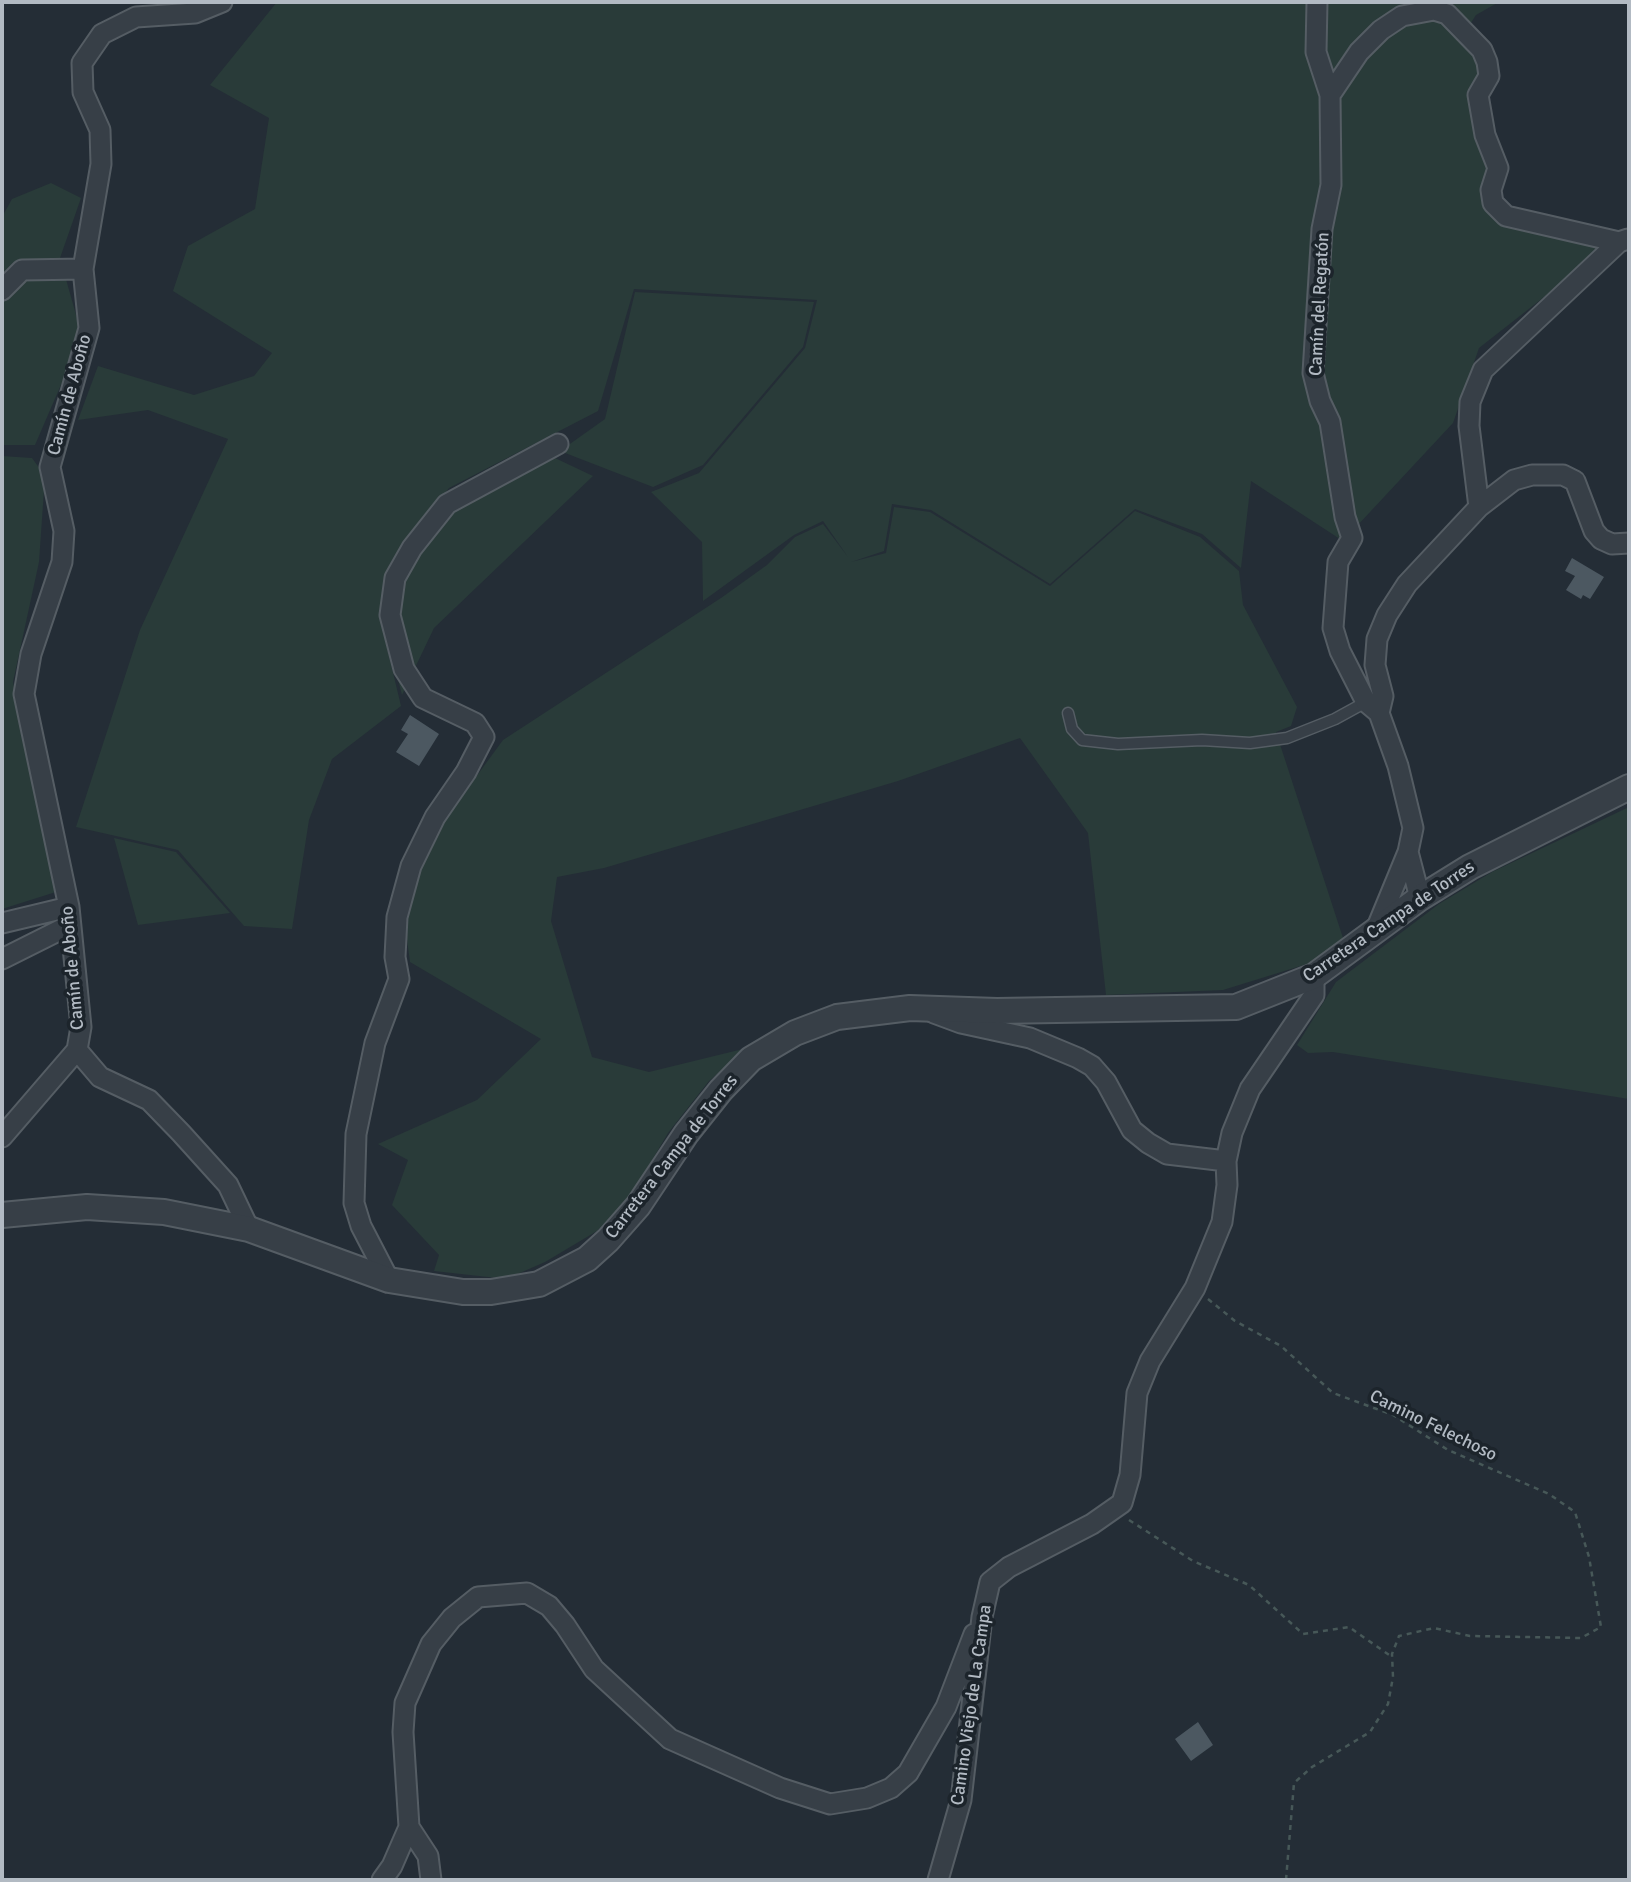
<!DOCTYPE html>
<html>
<head>
<meta charset="utf-8">
<style>
  body { margin:0 }
  #map { position:relative; width:1631px; height:1882px; overflow:hidden; background:#242d36; font-family:Signika,sans-serif }
  canvas { display:block }
  .frame { position:absolute; inset:0; border:4px solid #b2bac3; pointer-events:none }
</style>
</head>
<body>
<div id="map">
<canvas width="1631" height="1882"></canvas>
<div class="frame"></div>
</div>
<script>
const context = document.querySelector('canvas').getContext('2d');
context.lineJoin = 'round';
function paint(path, color) { context.fillStyle = color; context.fill(path, 'evenodd'); }
const shape = rows => new Path2D(rows.map(r => 'M' + r).join(''));
function stroke(path, color, width, dash) { context.strokeStyle = color; context.lineWidth = width; context.lineCap = dash ? 'butt' : 'round'; context.setLineDash(dash || []); context.stroke(path); }
function write(font, color, halo, rows, align = 'center') {
  context.font = font + ' Signika,sans-serif'; context.lineWidth = 7; context.setLineDash([]); context.textBaseline = 'middle'; context.strokeStyle = halo; context.fillStyle = color; for (const [text, x, y, turn = 0] of rows) {
    context.save(); context.translate(x, y); context.rotate((+turn || 0) * Math.PI / 180); context.textAlign = isNaN(turn) ? turn : align; if (halo) context.strokeText(text, 0, 0); context.fillText(text, 0, 0); context.restore();
  }
}
const green = shape([
  [277,2,1499,2,1476,15,1461,38,1482,70,1495,168,1484,198,1601,242,1604,250,1479,348,1453,423,1343,541,1251,481,1241,568,1202,534,1135,509,1050,584,931,510,892,504,884,551,851,562,886,553,894,507,930,512,1050,586,1135,511,1200,537,1239,571,1243,605,1297,707,1291,726,1276,732,1344,941,1307,964,1223,990,1106,995,1088,833,1020,738,898,781,604,868,557,877,551,921,592,1057,649,1072,747,1048,709,1081,668,1133,631,1196,597,1231,545,1262,506,1279,434,1271,439,1255,392,1205,408,1160,378,1144,477,1100,541,1039,410,962,403,910,426,845,503,740,721,598,767,565,795,537,823,524,848,557,823,521,794,535,703,601,702,542,651,492,699,473,805,348,817,300,634,289,598,411,449,488,397,554,379,614,401,706,332,759,309,820,292,929,244,926,178,850,76,827,140,630,228,439,148,410,78,420,98,366,194,395,254,376,272,353,173,291,188,246,255,209,269,118,210,85],
  [51,183,81,198,60,258,82,336,35,445,2,445,2,217,12,199],
  [635,292,814,302,803,347,703,465,653,487,560,451,605,419],
  [2,456,32,458,45,476,39,562,13,682,59,891,2,909],
  [555,458,593,476,434,628,402,695,381,614,399,555,451,490,483,473],
  [1629,807,1629,1099,1333,1052,1308,1053,1297,1045,1336,982,1439,904,1492,872],
  [114,838,176,852,230,913,138,925]
]);
const building = shape([
  [1572,558,1604,577,1590,599,1583,595,1581,599,1566,590,1575,576,1565,571],
  [410,715,439,734,419,766,396,752,408,734,401,730],
  [1198,1722,1213,1745,1191,1761,1175,1739]
]);
const path = shape([
  [1208,1299,1235,1321,1281,1346,1333,1393,1393,1415,1448,1450,1549,1494,1575,1512,1589,1557,1601,1627,1581,1638,1470,1636,1434,1628,1399,1636,1392,1654,1393,1677,1388,1704,1370,1732,1312,1767,1294,1783,1286,1880],
  [1129,1520,1193,1561,1249,1585,1303,1634,1349,1627,1392,1657]
]);
const service = shape([
  [1068,713,1072,729,1082,740,1118,744,1202,740,1250,743,1287,738,1335,719,1366,702]
]);
const minor = shape([
  [1317,2,1316,52,1330,95,1331,185,1322,229,1313,373,1320,401,1330,422,1345,517,1352,538,1338,562,1333,628,1340,651,1366,702,1379,713],
  [1330,95,1359,52,1381,30,1402,16,1434,10,1447,14,1482,50,1487,62,1489,76,1478,95,1485,135,1498,168,1491,190,1493,203,1506,216,1619,242,1628,239],
  [2,290,22,270,83,269],
  [1479,507,1514,480,1532,475,1563,475,1575,481,1594,531,1601,539,1612,544,1629,543],
  [1379,713,1383,696,1375,665,1377,639,1387,615,1407,584,1479,507,1469,426,1470,402,1483,370,1619,242],
  [1379,713,1398,766,1413,828,1408,852,1420,898],
  [2,923,69,907],
  [1375,932,1408,852],
  [2,959,70,925],
  [934,1013,961,1023,1030,1038,1078,1058,1092,1066,1106,1082,1132,1130,1148,1143,1167,1154,1226,1161],
  [77,1050,100,1077,149,1100,181,1133,228,1185,249,1229],
  [2,1137,77,1050,81,1027,69,907,24,694,31,654,62,562,64,531,50,467,89,328,83,269,101,164,100,130,83,92,82,63,102,34,136,17,195,13,222,2],
  [389,1280,361,1226,354,1203,356,1134,375,1043,399,979,395,957,397,917,411,866,435,817,466,772,484,737,475,723,423,698,404,669,390,615,395,578,412,548,447,504,558,444],
  [409,1827,428,1856,431,1880],
  [382,1880,392,1866,409,1827,403,1732,405,1703,431,1644,452,1618,478,1597,527,1593,549,1606,565,1625,594,1669,670,1739,780,1788,830,1804,867,1798,891,1788,908,1773,946,1707,974,1634],
  [938,1880,961,1800,982,1617,990,1582,1009,1567,1092,1524,1122,1503,1130,1475,1137,1393,1150,1361,1195,1288,1222,1222,1227,1185,1226,1161,1232,1133,1250,1089,1314,995,1314,976]
]);
const tertiary = shape([
  [2,1215,87,1207,164,1212,249,1229,389,1280,463,1292,491,1292,539,1284,587,1259,608,1240,638,1206,686,1134,721,1090,751,1059,795,1033,837,1017,910,1008,997,1011,1236,1007,1314,976,1420,898,1470,867,1629,787]
]);
const streetNames = [
  ["Camín del Regatón",1320,304,-87],
  ["Camín de Aboño",70,395,-75],
  ["Carretera Campa de Torres",1389,922,-34],
  ["Camín de Aboño",73,968,-95],
  ["Carretera Campa de Torres",672,1157,-52],
  ["Camino Felechoso",1433,1426,26],
  ["Camino Viejo de La Campa",972,1705,-82]
];
paint(green, '#293b39');
paint(building, '#4c5861');
stroke(service, '#555d64', 13);
stroke(minor, '#555d64', 23);
stroke(tertiary, '#555d64', 28);
stroke(path, '#475858', 2.5, [5, 5]);
stroke(service, '#373f47', 10);
stroke(minor, '#373f47', 19);
stroke(tertiary, '#373f47', 24);
write('18px', '#b2bac3', '#1c242b', streetNames);
</script>
</body>
</html>
